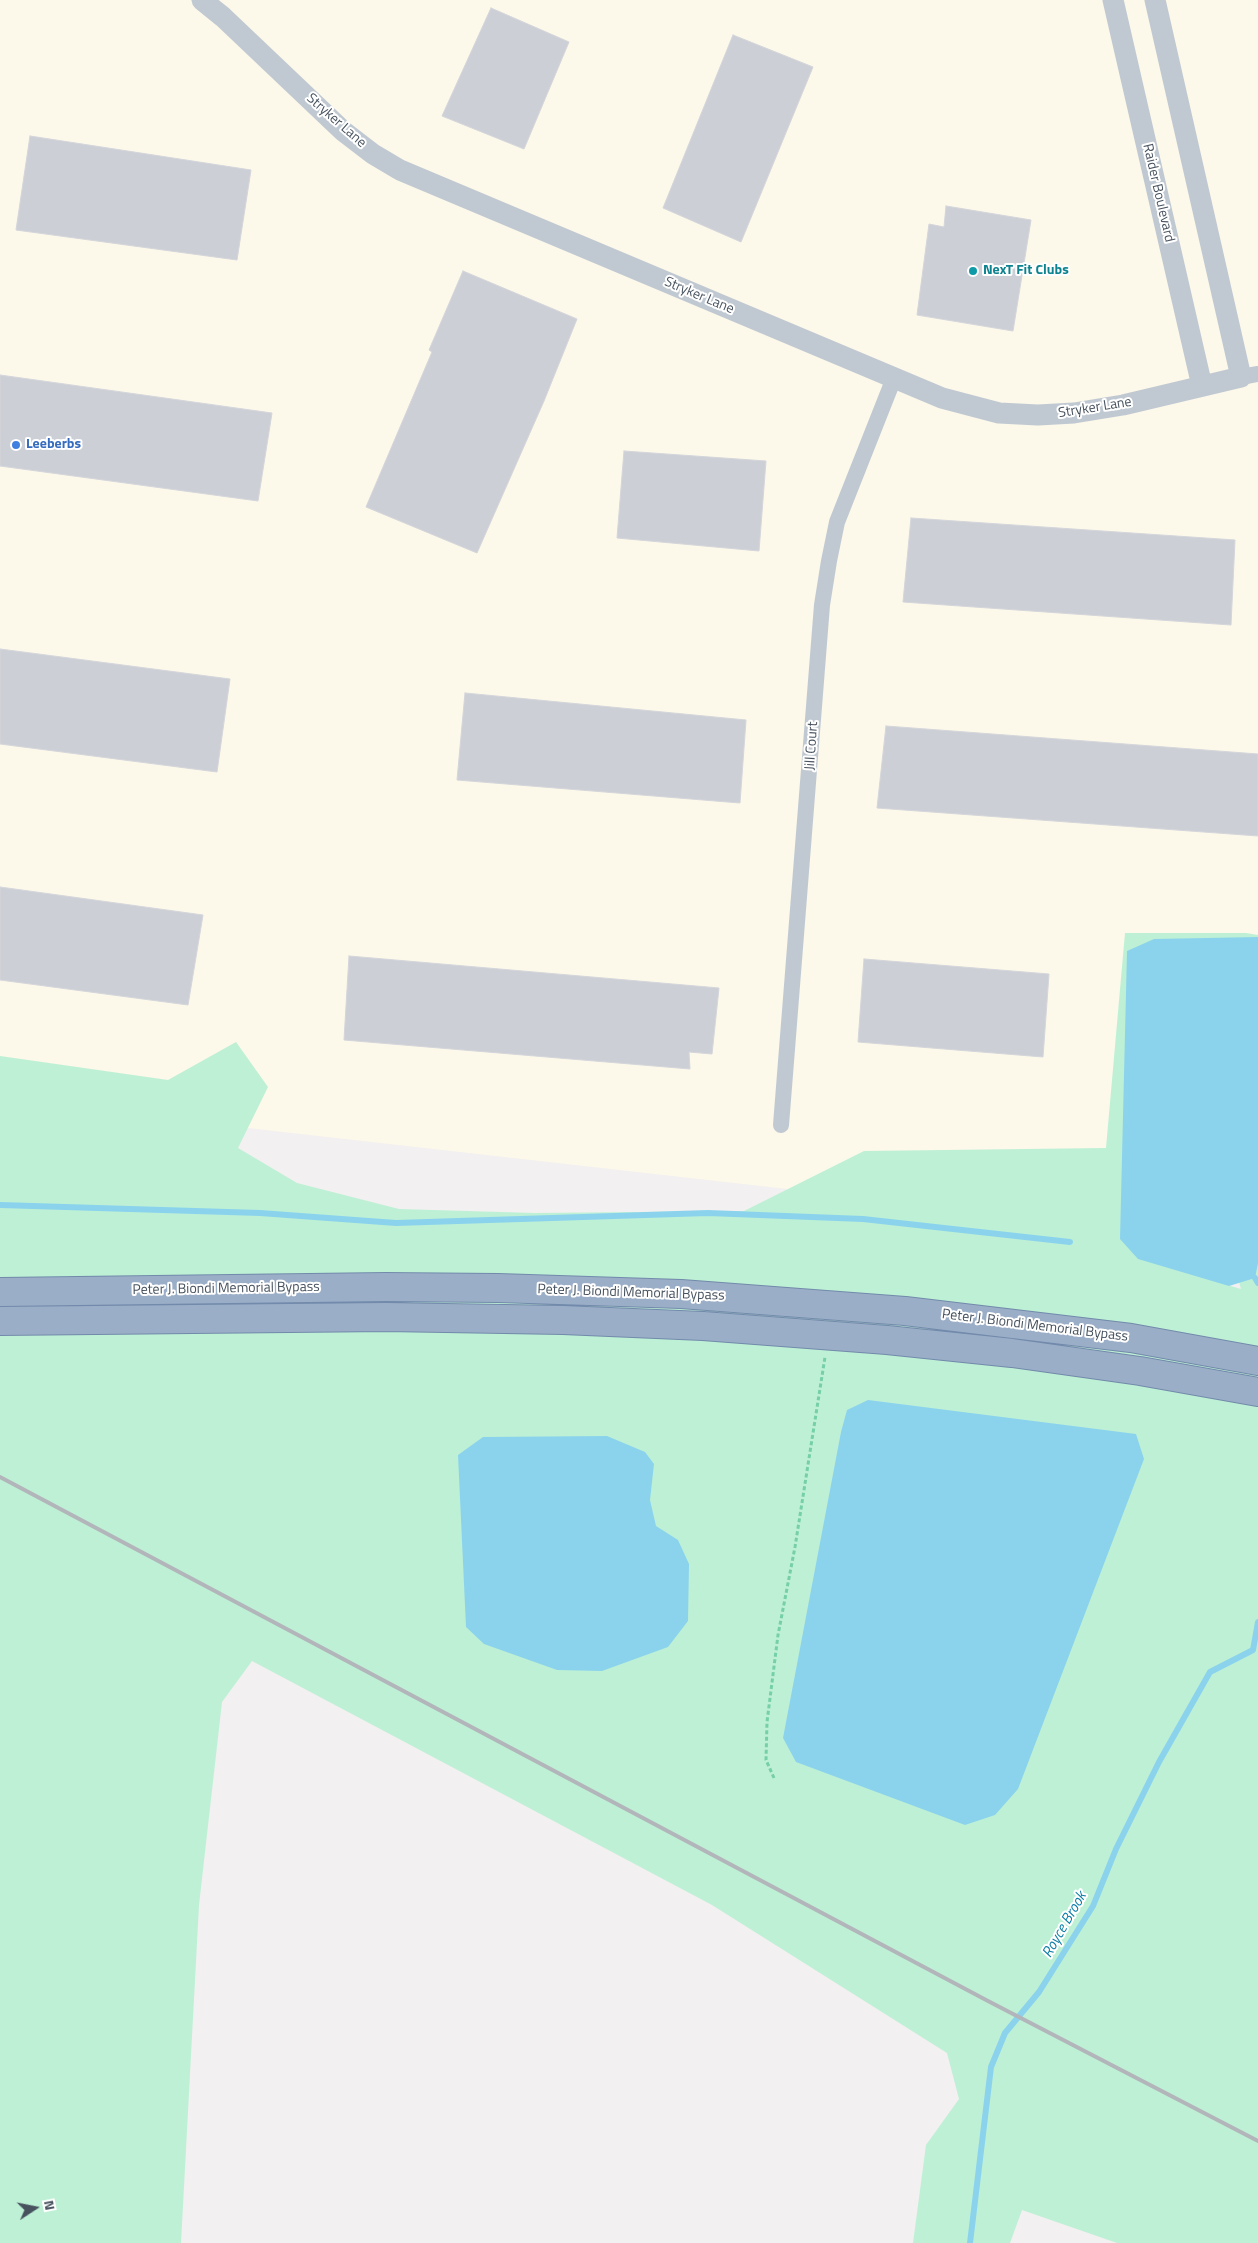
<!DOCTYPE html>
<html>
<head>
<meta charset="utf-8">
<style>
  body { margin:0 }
  #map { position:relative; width:1258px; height:2243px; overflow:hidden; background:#f2f0f0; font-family:"Titillium Web",sans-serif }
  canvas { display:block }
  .north { position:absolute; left:10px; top:2183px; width:50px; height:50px; -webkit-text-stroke:4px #fff; paint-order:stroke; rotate:79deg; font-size:14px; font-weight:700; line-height:20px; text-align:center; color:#47525e }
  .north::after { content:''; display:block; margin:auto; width:18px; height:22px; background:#47525e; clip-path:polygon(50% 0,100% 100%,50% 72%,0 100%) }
</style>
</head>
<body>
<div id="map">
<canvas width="1258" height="2243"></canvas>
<div class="north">N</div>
</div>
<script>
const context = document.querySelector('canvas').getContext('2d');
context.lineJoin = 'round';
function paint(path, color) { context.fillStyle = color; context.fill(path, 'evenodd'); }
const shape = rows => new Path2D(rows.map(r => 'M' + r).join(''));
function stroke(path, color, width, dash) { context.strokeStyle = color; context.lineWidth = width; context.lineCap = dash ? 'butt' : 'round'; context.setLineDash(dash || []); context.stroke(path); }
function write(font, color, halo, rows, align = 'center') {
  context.font = font + ' "Titillium Web",sans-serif'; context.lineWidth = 4; context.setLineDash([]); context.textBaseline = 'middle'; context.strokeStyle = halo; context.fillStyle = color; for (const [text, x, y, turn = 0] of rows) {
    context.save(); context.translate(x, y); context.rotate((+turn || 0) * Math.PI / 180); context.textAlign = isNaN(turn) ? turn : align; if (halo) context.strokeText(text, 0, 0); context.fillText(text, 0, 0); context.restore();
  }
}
const commercial = shape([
  [0,0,1258,0,1258,1165,1088,1223,0,1100]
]);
const green = shape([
  [1125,933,1246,933,1258,935,1258,2243,1117,2243,1022,2210,1010,2243,913,2243,926,2145,959,2099,947,2053,712,1905,252,1661,222,1702,199,1905,181,2243,0,2243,0,1056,168,1080,236,1042,268,1087,238,1148,297,1183,399,1209,534,1213,744,1211,864,1151,1106,1148],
  [1236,1271,1241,1289,1227,1285]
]);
const water = shape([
  [1258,937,1258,1263,1255,1278,1229,1286,1138,1259,1120,1239,1127,951,1154,939],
  [868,1400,1136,1434,1144,1459,1018,1789,995,1815,965,1825,796,1762,783,1738,841,1432,847,1410],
  [607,1436,645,1452,654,1464,650,1500,656,1526,678,1540,689,1564,688,1621,668,1647,602,1671,557,1670,484,1644,466,1627,458,1455,483,1437]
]);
const stream = shape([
  [0,1205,260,1213,396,1223,708,1213,863,1219,1070,1242],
  [1255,1278,1258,1283],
  [970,2243,991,2067,1005,2033,1039,1992,1093,1906,1116,1849,1159,1762,1210,1672,1253,1650,1258,1622]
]);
const building = shape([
  [491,8,569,42,524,149,442,116,491,8],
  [733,35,813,67,741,242,663,208,733,35],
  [30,136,251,170,237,260,16,230,30,136],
  [946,206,1031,220,1013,331,917,315,929,224,944,227,946,206],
  [463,271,577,319,544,401,477,553,366,507,432,352,429,350,463,271],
  [0,375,272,413,258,501,0,466,0,375],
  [624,451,766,461,759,551,617,538,624,451],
  [911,518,1235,540,1231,625,903,602,911,518],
  [0,649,230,679,217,772,0,744,0,649],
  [465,693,746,720,740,803,457,780,465,693],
  [886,726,1258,754,1258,836,877,808,886,726],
  [0,887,203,915,188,1005,0,980,0,887],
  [349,956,719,988,712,1054,689,1052,690,1069,344,1040,349,956],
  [864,959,1049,974,1043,1057,858,1042,864,959]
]);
const path = shape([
  [774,1778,766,1760,767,1722,778,1635,795,1547,825,1357]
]);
const minor = shape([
  [1241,377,1258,374],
  [781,1125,822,605,829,561,837,522,894,378]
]);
const tertiary = shape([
  [202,0,223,17,343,131,373,154,400,170,942,398,999,413,1038,415,1074,413,1123,405,1241,377,1155,0],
  [1113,0,1202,386]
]);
const trunk = shape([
  [0,1292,386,1287,498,1288,681,1294,905,1311,1131,1338,1258,1361],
  [0,1321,386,1317,563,1320,703,1326,887,1340,1012,1353,1140,1371,1258,1392]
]);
const rail = shape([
  [0,1477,988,2001,1258,2141]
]);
const markers = [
  [973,271,5,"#0f9aa8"],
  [16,445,5,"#3f7fe0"]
];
const streetNames = [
  ["Stryker Lane",336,121,41],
  ["Raider Boulevard",1158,193,77],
  ["Stryker Lane",699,296,23],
  ["Stryker Lane",1095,408,-9],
  ["Jill Court",812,746,-86],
  ["Peter J. Biondi Memorial Bypass",226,1289,-1],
  ["Peter J. Biondi Memorial Bypass",631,1293,2],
  ["Peter J. Biondi Memorial Bypass",1035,1326,7]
];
const cultureNames = [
  ["NexT Fit Clubs",983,271]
];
const shopNames = [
  ["Leeberbs",26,445]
];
const waterNames = [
  ["Royce Brook",1065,1925,-60]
];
paint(commercial, '#fcf8ea');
paint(green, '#bef0d5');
paint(water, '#8bd3ed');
stroke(stream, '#8bd3ed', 6);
paint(building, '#cccfd5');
stroke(building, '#d4d6db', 1);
stroke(trunk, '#728aab', 30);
stroke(path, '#76cfa8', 3, [4, 2.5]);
stroke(minor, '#c0c9d2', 16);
stroke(tertiary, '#c0c9d2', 21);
stroke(trunk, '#9baec7', 28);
stroke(rail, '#b2b5ba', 4);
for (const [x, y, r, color] of markers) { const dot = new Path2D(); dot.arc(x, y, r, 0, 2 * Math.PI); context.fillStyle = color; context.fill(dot); stroke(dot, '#fff', 2); }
write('14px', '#47525e', '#fff', streetNames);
write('bold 14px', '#0d838f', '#fff', cultureNames, 'left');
write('bold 14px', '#366cbe', '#fff', shopNames, 'left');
write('italic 15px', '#0a7ca6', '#fff', waterNames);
</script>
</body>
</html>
